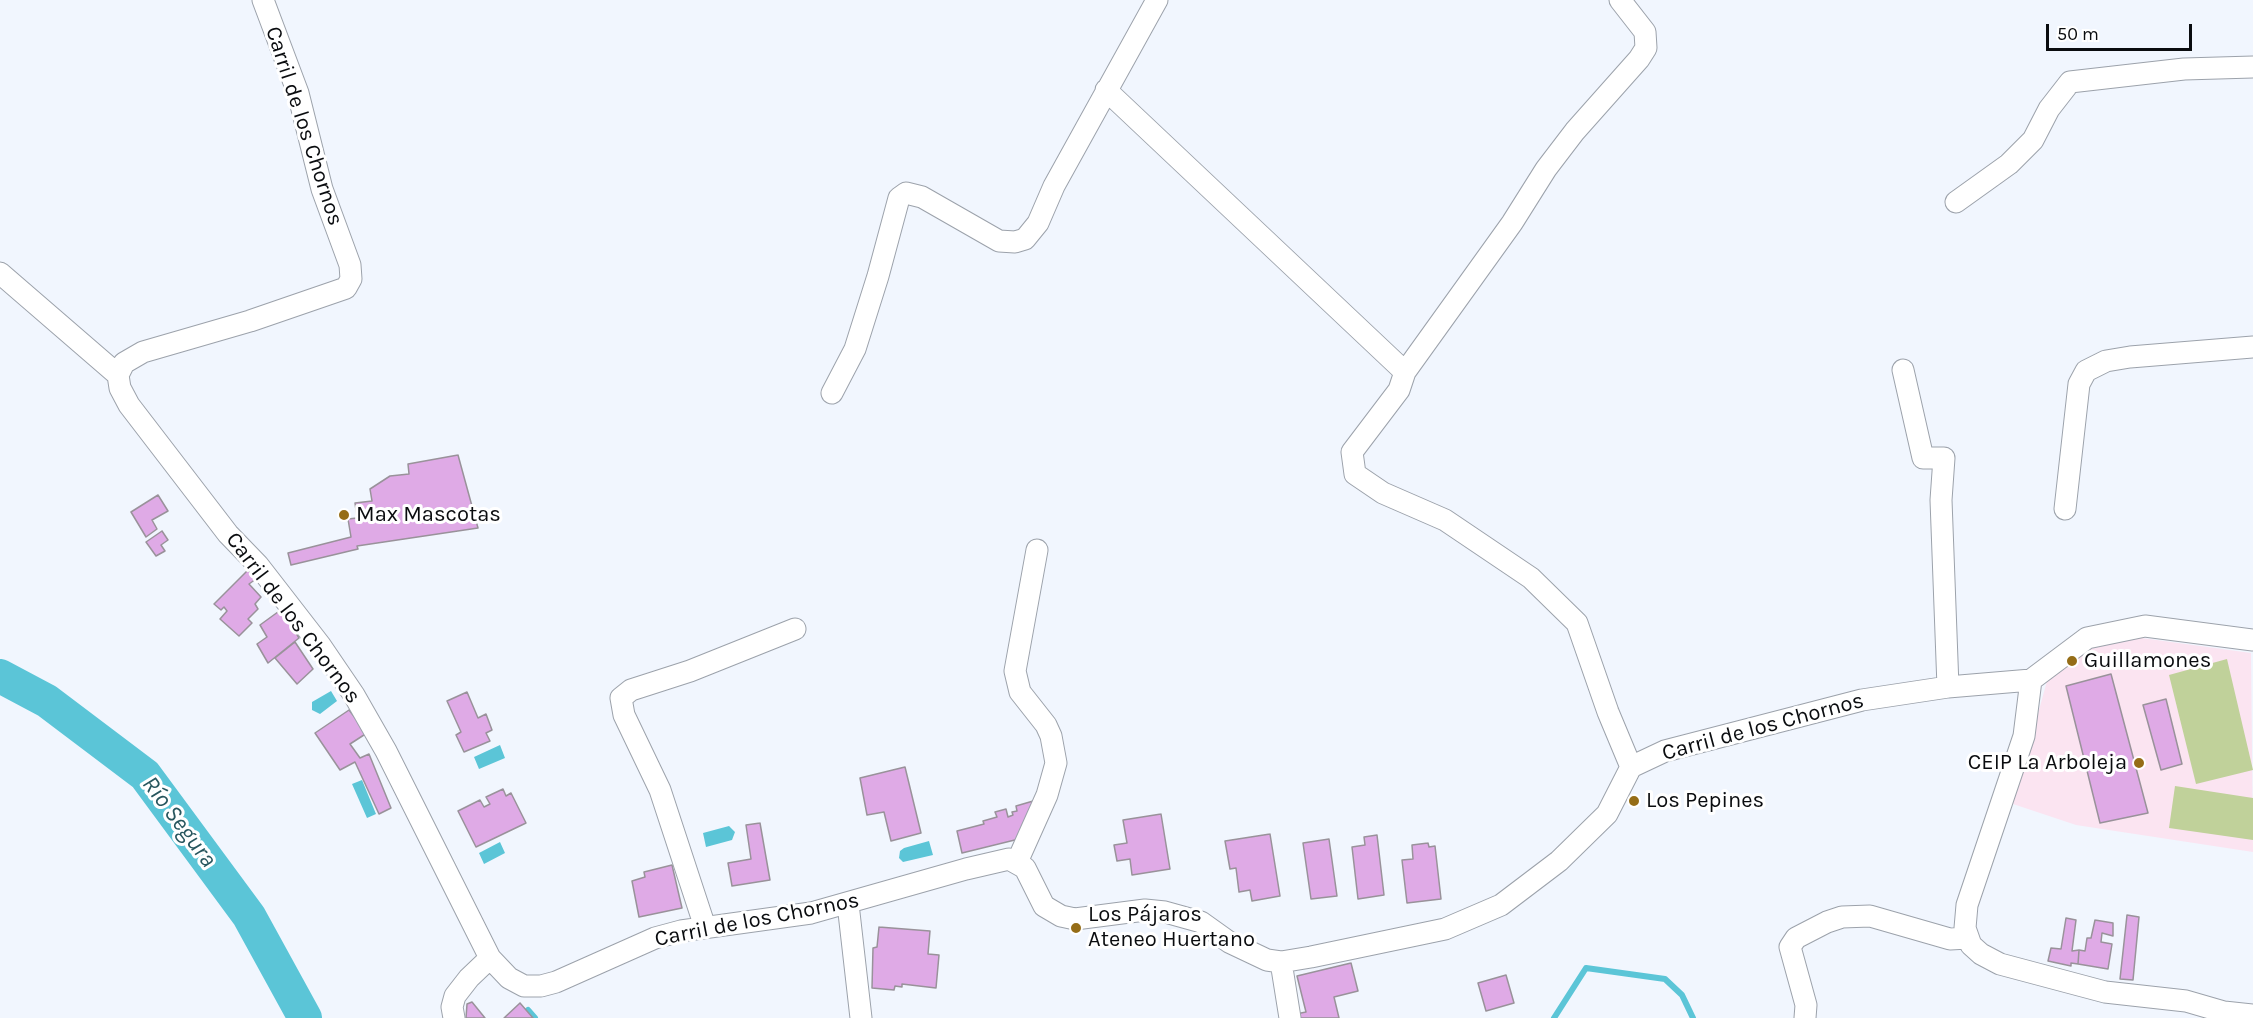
<!DOCTYPE html>
<html>
<head>
<meta charset="utf-8">
<style>
  body { margin:0 }
  #map { position:relative; width:2253px; height:1018px; overflow:hidden; background:#f1f6fe; font-family:Karla,sans-serif }
  canvas { display:block }
  .scale { position:absolute; left:2046px; top:24px; width:146px; height:27px; box-sizing:border-box; border:3px solid #0a0c0f; border-top:0; padding-left:8px; font-size:18px; line-height:21px; white-space:nowrap; color:#0a0c0f; -webkit-text-stroke:4px #fff; paint-order:stroke }
</style>
</head>
<body>
<div id="map">
<canvas width="2253" height="1018"></canvas>
<div class="scale">50 m</div>
</div>
<script>
const context = document.querySelector('canvas').getContext('2d');
context.lineJoin = 'round';
function paint(path, color) { context.fillStyle = color; context.fill(path, 'evenodd'); }
const shape = rows => new Path2D(rows.map(r => 'M' + r).join(''));
function stroke(path, color, width, dash) { context.strokeStyle = color; context.lineWidth = width; context.lineCap = dash ? 'butt' : 'round'; context.setLineDash(dash || []); context.stroke(path); }
function write(font, color, halo, rows, align = 'center') {
  context.font = font + ' Karla,sans-serif'; context.lineWidth = 6; context.setLineDash([]); context.textBaseline = 'middle'; context.strokeStyle = halo; context.fillStyle = color; for (const [text, x, y, turn = 0] of rows) {
    context.save(); context.translate(x, y); context.rotate((+turn || 0) * Math.PI / 180); context.textAlign = isNaN(turn) ? turn : align; if (halo) context.strokeText(text, 0, 0); context.fillText(text, 0, 0); context.restore();
  }
}
const education = shape([
  [2142,638,2251,653,2253,852,2076,825,2013,804,2047,681,2091,647,2122,639]
]);
const green = shape([
  [2227,659,2253,770,2196,784,2169,675],
  [2175,786,2253,798,2253,840,2169,828]
]);
const water = shape([
  [331,691,337,701,320,714,312,710,312,702],
  [500,745,505,758,479,769,474,757],
  [362,780,376,814,367,818,352,784],
  [729,826,735,832,732,840,706,847,703,833],
  [929,841,933,855,903,862,899,858,900,851,904,848],
  [500,842,505,853,484,864,479,853]
]);
const stream = shape([
  [528,1010,535,1018],
  [1554,1018,1586,968,1665,979,1682,995,1693,1018]
]);
const river = shape([
  [0,676,47,701,145,775,249,916,305,1018]
]);
const building = shape([
  [458,455,478,528,357,546,358,549,291,565,288,553,351,537,348,519,357,518,355,503,372,501,370,489,390,476,409,474,408,464,458,455],
  [158,495,168,511,152,520,157,529,146,537,131,512,158,495],
  [162,531,168,540,161,545,165,551,156,556,146,542,162,531],
  [248,570,256,579,249,584,261,597,255,604,258,609,248,619,252,623,239,636,220,619,227,611,224,607,221,610,214,604,248,570],
  [282,609,299,638,268,663,257,644,267,637,260,625,282,609],
  [295,642,313,669,297,684,275,658,295,642],
  [2111,674,2148,813,2100,823,2066,686,2111,674],
  [467,692,478,718,486,714,492,730,486,733,490,741,464,752,456,735,461,732,447,701,467,692],
  [2166,699,2182,764,2161,770,2143,705,2166,699],
  [349,710,367,733,350,744,360,758,369,754,391,808,379,814,355,762,340,770,315,733,349,710],
  [905,767,921,833,891,841,884,812,867,815,860,778,905,767],
  [503,789,506,796,511,793,526,823,476,847,458,811,480,800,484,807,490,804,486,797,503,789],
  [1040,799,1027,837,962,853,957,831,984,824,983,821,997,817,995,812,1006,809,1008,817,1013,815,1012,812,1017,811,1016,806,1040,799],
  [1161,814,1170,869,1132,875,1130,859,1117,861,1114,845,1127,843,1123,820,1161,814],
  [760,823,770,880,732,886,728,863,751,859,746,825,760,823],
  [1270,834,1280,896,1252,901,1250,890,1239,892,1236,868,1230,869,1225,841,1270,834],
  [1377,835,1384,895,1358,899,1352,847,1365,845,1364,837,1377,835],
  [1329,839,1337,896,1311,899,1303,843,1329,839],
  [1428,843,1429,847,1435,846,1441,899,1407,903,1402,860,1413,859,1412,845,1428,843],
  [672,865,682,908,639,917,632,881,645,877,644,872,672,865],
  [2127,915,2139,917,2133,980,2120,979,2127,915],
  [2066,918,2076,920,2072,951,2079,950,2078,964,2071,963,2071,966,2048,961,2051,948,2061,949,2066,918],
  [2095,920,2113,923,2113,936,2102,933,2101,942,2112,944,2108,969,2078,964,2079,950,2085,951,2087,938,2091,938,2095,920],
  [879,927,930,931,928,954,939,955,936,988,902,984,902,987,895,986,894,990,872,988,873,948,877,947,879,927],
  [1351,963,1358,991,1334,997,1339,1018,1297,1018,1296,1014,1306,1012,1297,976,1351,963],
  [1506,975,1514,1003,1486,1011,1478,983,1506,975],
  [472,1002,485,1018,466,1018,467,1004,472,1002],
  [520,1003,533,1018,504,1018,520,1003]
]);
const minor = shape([
  [263,0,298,93,322,189,350,265,351,279,346,288,250,321,143,352,124,363,118,375,120,388,129,405,228,534,258,565,320,645,354,695,386,751,490,958,509,978,524,986,541,986,556,982,655,938,681,931,811,913,966,869,1009,859,1025,868,1044,906,1061,916,1075,919,1145,910,1165,912,1201,922,1229,942,1267,960,1281,962,1311,957,1445,929,1501,905,1559,861,1607,814,1631,767,1665,751,1862,700,1948,687,2031,680,2087,638,2145,626,2253,640],
  [1106,90,1405,372,1399,390,1352,452,1355,474,1383,493,1445,520,1531,578,1577,623,1608,712,1631,767],
  [1956,202,2009,164,2033,140,2049,109,2070,82,2184,69,2253,67],
  [0,273,118,375],
  [1903,370,1923,458,1944,458,1941,500,1948,687],
  [1405,372,1512,223,1546,169,1575,131,1639,59,1646,48,1645,32,1620,0],
  [832,393,855,349,878,276,899,198,906,193,922,197,999,241,1015,242,1025,239,1038,223,1054,186,1157,0],
  [2065,509,2079,384,2086,371,2106,361,2130,357,2253,347],
  [2031,680,2024,736,1967,905,1965,928,1971,945,1981,954,2000,964,2105,992,2186,1001,2224,1012,2253,1015],
  [1017,862,1047,795,1056,763,1051,736,1046,725,1020,692,1015,671,1037,550],
  [848,904,861,1018],
  [705,927,660,790,624,715,621,698,631,690,690,671,795,629],
  [1281,962,1290,1018],
  [454,1018,452,1007,455,996,469,978,490,958],
  [1805,1018,1806,1005,1790,947,1796,938,1827,922,1842,917,1870,916,1950,939,1968,938]
]);
const markers = [
  [344,515,6,"#956d17"],
  [2072,661,6,"#956d17"],
  [2139,763,6,"#956d17"],
  [1634,801,6,"#956d17"],
  [1076,928,6,"#956d17"]
];
const streetNames = [
  ["Carril de los Chornos",304,126,72],
  ["Carril de los Chornos",293,618,53],
  ["Carril de los Chornos",1763,727,-15],
  ["Carril de los Chornos",757,920,-11]
];
const poiNames = [
  ["Max Mascotas",356,515],
  ["Guillamones",2084,661],
  ["CEIP La Arboleja",2127,763,"right"],
  ["Los Pepines",1646,801],
  ["Los Pájaros",1088,915],
  ["Ateneo Huertano",1088,940]
];
const waterNames = [
  ["Río Segura",179,822,53]
];
paint(education, '#fbe4f1');
paint(green, '#c0d19a');
paint(water, '#5bc5d7');
stroke(stream, '#5bc5d7', 6);
stroke(river, '#5bc5d7', 34);
paint(building, '#dfaae6');
stroke(building, '#99929a', 1.5);
stroke(minor, '#9ca2ab', 23);
stroke(minor, '#fff', 21);
for (const [x, y, r, color] of markers) { const dot = new Path2D(); dot.arc(x, y, r, 0, 2 * Math.PI); context.fillStyle = color; context.fill(dot); stroke(dot, '#fff', 2); }
write('22px', '#0a0c0f', '#fff', streetNames);
write('22px', '#0a0c0f', '#fff', poiNames, 'left');
write('italic 24px', '#27565e', '#fff', waterNames);
</script>
</body>
</html>
